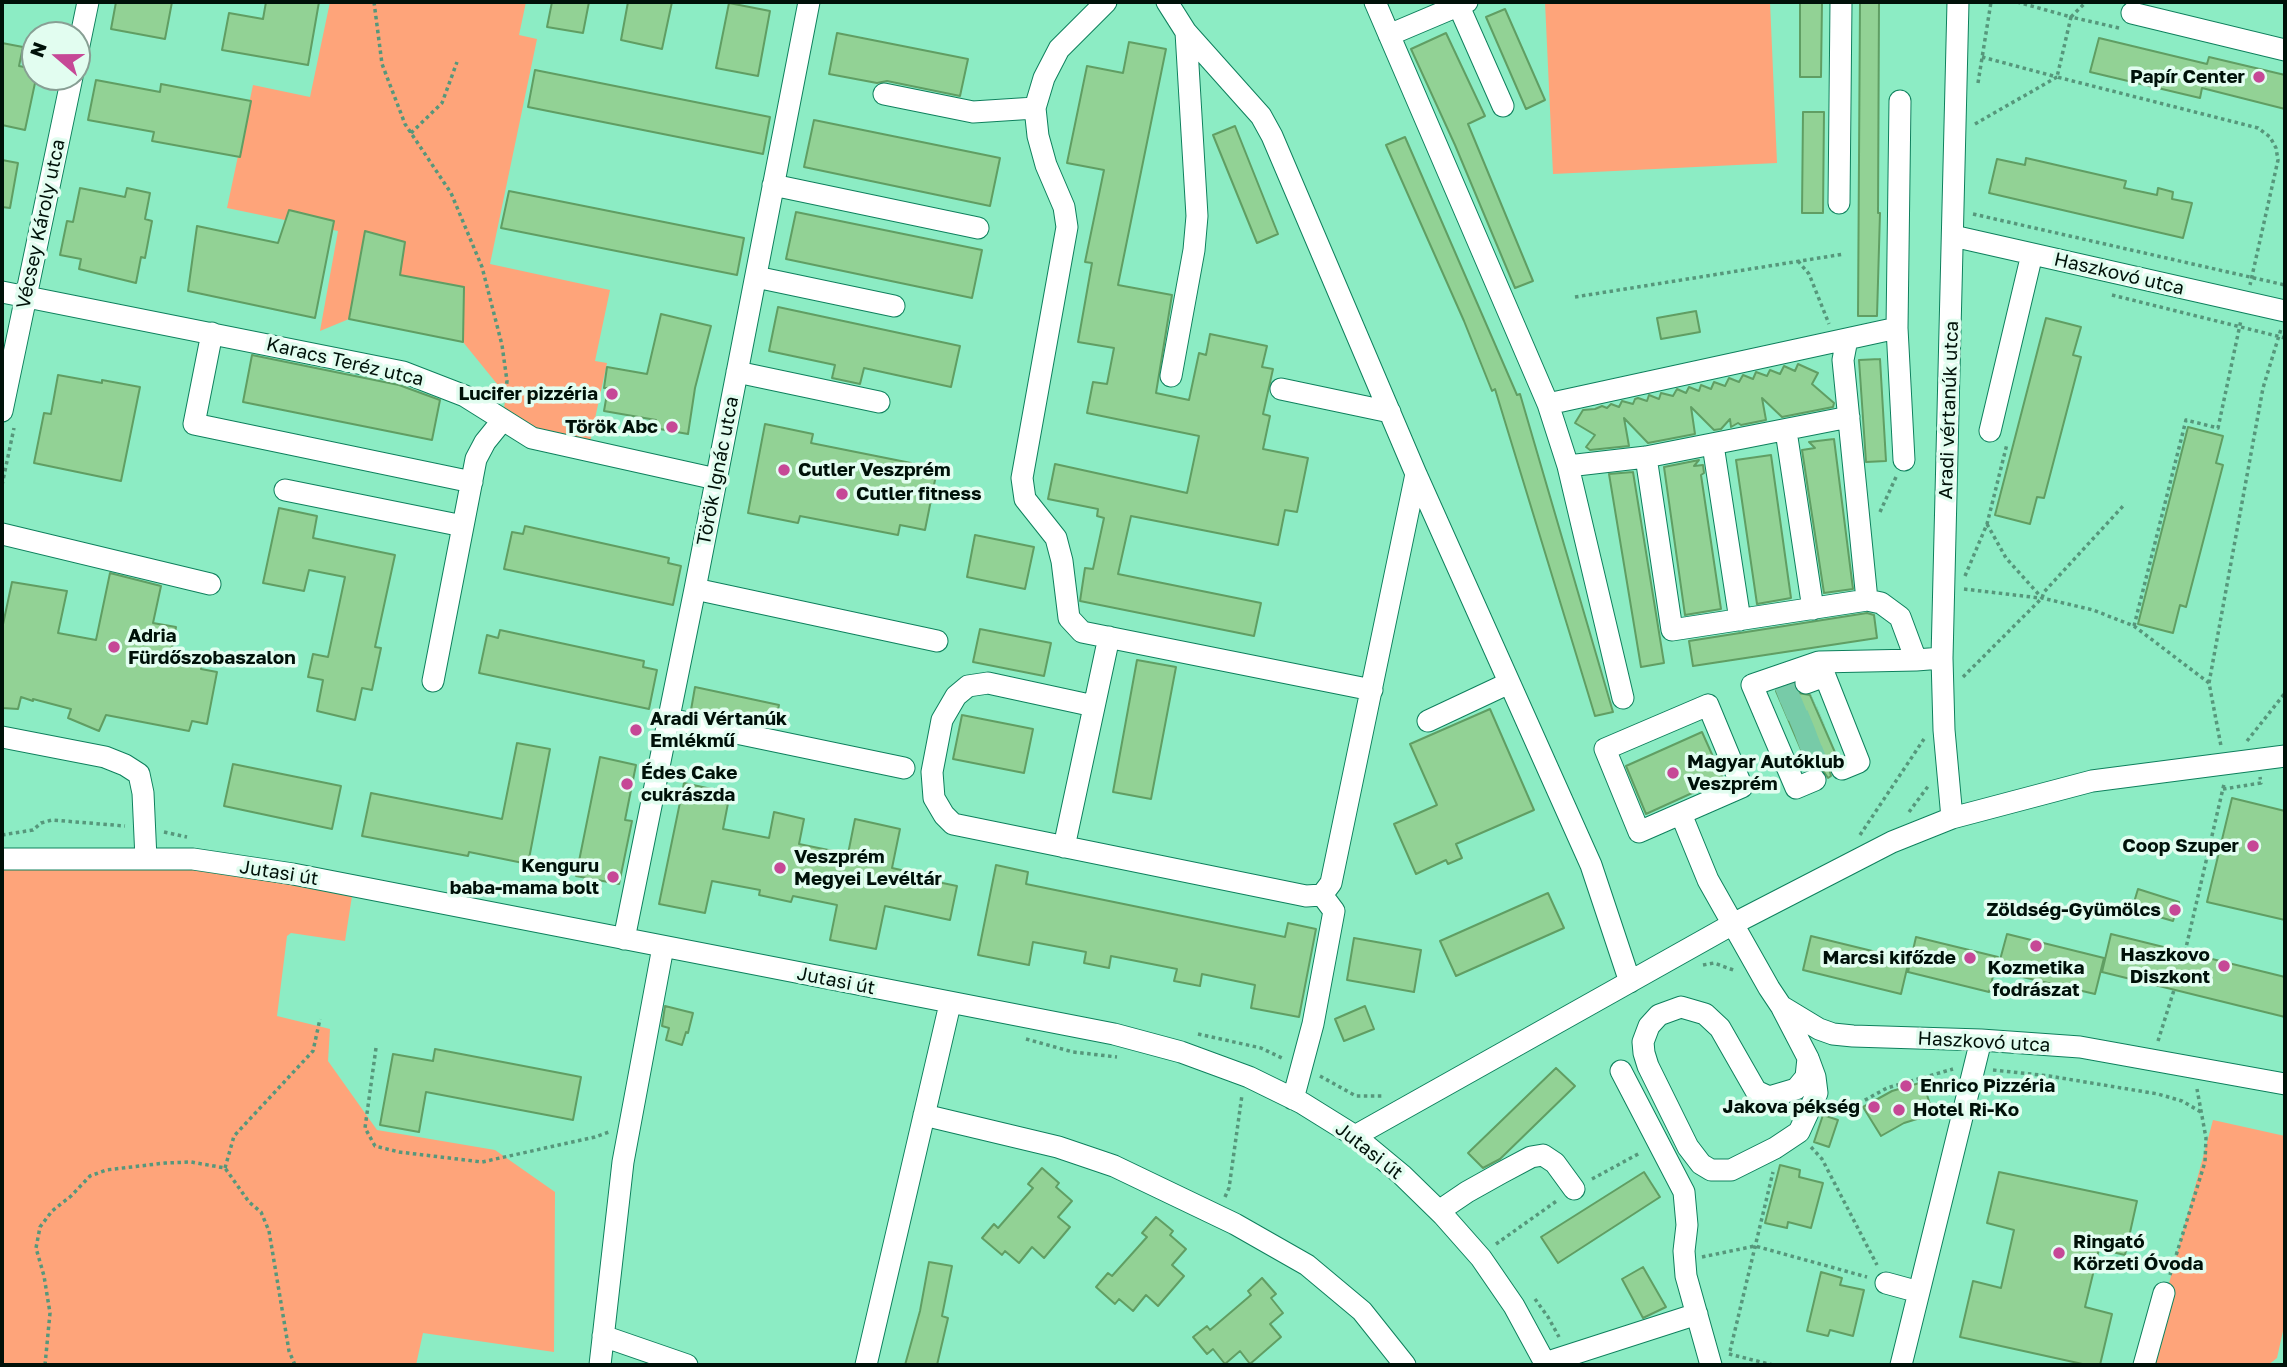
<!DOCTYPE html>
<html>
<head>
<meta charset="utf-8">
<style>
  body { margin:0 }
  #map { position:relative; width:2287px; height:1367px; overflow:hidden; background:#8cecc4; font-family:"Golos Text",sans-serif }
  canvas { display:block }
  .frame { position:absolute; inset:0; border:4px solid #001109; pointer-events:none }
  .north { position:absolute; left:21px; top:21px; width:70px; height:70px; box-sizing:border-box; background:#e2fdf0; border:2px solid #889f94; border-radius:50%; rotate:290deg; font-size:19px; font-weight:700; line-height:28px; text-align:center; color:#001109 }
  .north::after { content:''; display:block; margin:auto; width:24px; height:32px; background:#c64896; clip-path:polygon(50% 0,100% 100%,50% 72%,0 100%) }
</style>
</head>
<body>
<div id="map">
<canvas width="2287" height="1367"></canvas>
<div class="frame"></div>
<div class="north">N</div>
</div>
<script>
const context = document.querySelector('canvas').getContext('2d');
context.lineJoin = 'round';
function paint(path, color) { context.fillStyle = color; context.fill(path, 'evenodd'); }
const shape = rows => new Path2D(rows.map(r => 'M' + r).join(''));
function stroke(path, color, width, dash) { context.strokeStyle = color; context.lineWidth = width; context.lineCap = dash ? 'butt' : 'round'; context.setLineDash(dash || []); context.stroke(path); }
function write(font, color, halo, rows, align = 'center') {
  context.font = font + ' "Golos Text",sans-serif'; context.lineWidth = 7; context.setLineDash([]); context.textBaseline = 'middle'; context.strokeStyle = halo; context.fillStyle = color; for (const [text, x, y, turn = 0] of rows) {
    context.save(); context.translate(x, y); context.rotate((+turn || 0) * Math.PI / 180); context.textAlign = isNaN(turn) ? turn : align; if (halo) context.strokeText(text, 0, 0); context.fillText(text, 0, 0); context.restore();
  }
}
const green = shape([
  [330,2,526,2,519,35,537,39,490,264,610,290,595,361,607,363,588,451,502,421,506,395,463,342,349,319,320,331,338,231,227,208,253,85,310,97],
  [1545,2,1770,2,1777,163,1553,174],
  [95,855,354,883,345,941,291,933,287,936,277,1016,330,1029,328,1061,377,1130,495,1150,555,1192,554,1352,423,1333,416,1365,2,1365,2,856],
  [2213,1120,2285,1136,2285,1322,2277,1358,2268,1365,2147,1365]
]);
const building = shape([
  [116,2,172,2,165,39,111,29,116,2],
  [266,2,319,2,308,65,222,50,229,13,263,19,266,2],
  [552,2,589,2,583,33,547,27,552,2],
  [628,2,672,2,662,49,621,40,628,2],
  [1800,2,1822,2,1821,77,1800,77,1800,2],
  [1860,2,1879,2,1878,213,1880,213,1877,316,1858,316,1860,2],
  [729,3,770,11,758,76,716,68,729,3],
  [1505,9,1545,100,1526,109,1486,17,1505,9],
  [837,33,968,59,960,96,887,81,877,83,829,74,837,33],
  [1446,33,1485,116,1468,124,1533,281,1515,288,1455,145,1411,49,1446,33],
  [2099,38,2207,64,2209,57,2285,75,2285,109,2202,88,2200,98,2090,72,2099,38],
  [1129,42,1166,49,1118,285,1172,295,1156,393,1189,400,1199,353,1206,355,1210,334,1267,346,1262,367,1273,369,1263,414,1270,416,1263,449,1308,458,1297,512,1285,510,1278,545,1131,516,1118,574,1261,603,1254,636,1080,601,1085,568,1093,569,1104,518,1097,516,1098,509,1048,499,1055,464,1187,493,1199,436,1087,413,1093,382,1107,384,1114,348,1078,342,1092,263,1085,262,1104,170,1067,163,1087,66,1123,73,1129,42],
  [2,43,23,47,19,66,35,69,35,83,25,130,2,125,2,43],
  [535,70,770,117,763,154,528,107,535,70],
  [96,80,160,92,161,84,251,101,240,157,152,141,154,132,88,120,96,80],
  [1803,112,1824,112,1823,213,1802,213,1803,112],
  [814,120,1000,158,990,206,804,167,814,120],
  [1235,126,1278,234,1257,243,1213,135,1235,126],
  [1405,137,1517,395,1520,394,1613,712,1595,716,1495,389,1492,391,1464,321,1386,145,1405,137],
  [2026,158,2126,181,2124,188,2157,195,2158,188,2173,192,2172,199,2192,203,2183,238,1989,193,1997,159,2025,165,2026,158],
  [2,160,18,163,10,208,2,207,2,160],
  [80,188,125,197,127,188,150,193,145,219,152,221,145,258,141,257,136,283,79,269,81,259,60,255,67,221,73,222,80,188],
  [509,191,744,238,737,275,501,228,509,191],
  [289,210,334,221,315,318,188,291,197,226,278,243,289,210],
  [796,212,982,250,972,298,786,259,796,212],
  [365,231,405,242,400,275,464,287,463,342,349,319,365,231],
  [778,307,960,346,951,387,864,368,860,384,832,378,835,365,769,351,778,307],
  [1696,311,1700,332,1661,339,1657,318,1696,311],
  [661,314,711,326,695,388,688,434,654,428,656,420,604,411,608,388,604,388,607,367,647,374,661,314],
  [2046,318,2081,327,2073,355,2081,357,2044,498,2037,497,2030,524,1995,515,2046,318],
  [252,355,399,385,440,400,432,440,243,402,252,355],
  [1880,359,1886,461,1866,462,1859,360,1880,359],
  [1798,364,1818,373,1812,384,1834,403,1833,407,1782,417,1762,398,1766,420,1741,425,1738,423,1731,427,1730,419,1721,429,1714,430,1691,407,1695,434,1648,443,1624,418,1629,446,1590,450,1586,447,1595,435,1575,423,1583,410,1595,409,1602,406,1607,408,1611,404,1619,407,1622,401,1633,404,1635,399,1638,398,1647,401,1649,395,1659,399,1661,393,1673,396,1677,389,1686,393,1689,387,1699,391,1701,385,1711,389,1714,382,1725,386,1729,378,1739,382,1743,375,1753,379,1756,372,1767,376,1770,370,1780,374,1784,366,1795,371,1798,364],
  [58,375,102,383,102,380,140,387,121,481,34,463,44,413,51,414,58,375],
  [765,424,813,434,811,443,911,463,910,469,936,475,925,530,900,525,898,535,800,516,798,523,748,513,765,424],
  [2188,427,2223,436,2216,463,2223,465,2186,607,2180,605,2173,633,2138,624,2188,427],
  [1834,439,1853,589,1824,593,1802,450,1815,448,1809,442,1834,439],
  [1771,455,1791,598,1757,604,1736,460,1771,455],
  [1699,460,1694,466,1703,465,1704,473,1701,475,1721,609,1685,615,1664,467,1699,460],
  [1633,472,1664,663,1641,667,1609,474,1633,472],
  [279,508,317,516,313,538,395,555,375,647,381,648,372,690,362,688,355,720,317,711,323,680,308,677,313,654,328,657,345,577,309,570,304,591,263,583,279,508],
  [525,526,669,558,668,563,681,566,673,605,504,569,512,532,523,534,525,526],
  [975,535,1034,547,1025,589,967,577,975,535],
  [110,573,161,586,153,623,176,627,171,654,202,661,201,669,217,672,207,724,192,721,189,731,106,715,99,731,68,718,71,709,33,699,33,701,21,697,18,709,2,708,2,629,12,582,67,591,58,633,96,640,110,573],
  [1867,613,1874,615,1877,638,1693,666,1689,641,1867,613],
  [980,629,1051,643,1044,676,973,662,980,629],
  [500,630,644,661,643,667,657,670,649,709,479,673,487,635,498,638,500,630],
  [1137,660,1176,667,1151,799,1113,792,1137,660],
  [1793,685,1798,693,1810,695,1837,757,1831,762,1829,768,1831,776,1828,778,1822,769,1809,768,1776,691,1793,685],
  [695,687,779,705,774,727,691,710,695,687],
  [1490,709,1534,810,1456,844,1462,858,1448,864,1446,860,1416,874,1394,824,1437,805,1410,744,1490,709],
  [962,715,1033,729,1024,773,953,759,962,715],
  [1702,732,1723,779,1646,814,1626,766,1702,732],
  [517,743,550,749,528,864,469,852,468,856,362,836,371,793,502,819,517,743],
  [600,757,636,765,625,820,632,821,619,884,576,876,600,757],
  [233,764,341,786,332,829,224,806,233,764],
  [684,783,730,793,723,829,769,838,774,812,804,819,799,844,848,854,855,819,900,829,892,868,934,877,933,881,957,886,950,920,885,906,876,949,830,940,837,905,793,896,791,902,759,895,760,890,712,881,705,913,659,904,684,783],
  [2232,798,2285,811,2285,920,2207,902,2232,798],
  [996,865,1028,872,1026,884,1285,937,1288,923,1316,929,1299,1017,1251,1008,1255,985,1202,974,1200,986,1174,981,1177,969,1111,956,1109,968,1084,963,1086,952,1033,942,1029,965,978,955,996,865],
  [2138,889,2179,902,2173,921,2132,909,2138,889],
  [1548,893,1564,928,1456,976,1440,941,1548,893],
  [2007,934,2104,958,2095,994,1997,971,2007,934],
  [2111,934,2285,977,2285,1017,2102,972,2111,934],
  [1811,936,1909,960,1901,994,1803,970,1811,936],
  [1916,937,1998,957,1989,992,1908,972,1916,937],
  [1354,938,1421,950,1414,992,1347,980,1354,938],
  [665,1006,693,1013,688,1033,686,1032,682,1045,666,1040,669,1028,662,1026,665,1006],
  [1365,1006,1374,1029,1344,1041,1335,1019,1365,1006],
  [435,1049,581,1077,573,1120,426,1092,419,1132,380,1125,393,1054,433,1061,435,1049],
  [1556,1068,1575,1086,1500,1159,1483,1168,1468,1153,1556,1068],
  [1923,1082,1933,1114,1904,1123,1881,1136,1863,1107,1892,1091,1923,1082],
  [1823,1115,1838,1120,1829,1147,1814,1142,1823,1115],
  [1780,1165,1800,1170,1799,1177,1823,1183,1811,1228,1788,1222,1787,1228,1765,1223,1780,1165],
  [1042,1168,1059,1183,1056,1187,1072,1201,1058,1217,1070,1227,1044,1258,1032,1247,1019,1263,1005,1251,1002,1255,982,1238,994,1224,998,1228,1033,1188,1028,1184,1042,1168],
  [1644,1172,1660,1197,1558,1263,1541,1237,1644,1172],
  [1999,1172,2137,1201,2125,1255,2099,1249,2085,1307,2112,1314,2100,1365,2087,1365,1960,1337,1973,1281,2001,1288,2014,1230,1987,1223,1999,1172],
  [1156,1217,1173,1231,1170,1235,1186,1249,1172,1265,1184,1276,1158,1306,1146,1295,1133,1311,1119,1299,1115,1304,1096,1287,1108,1273,1112,1276,1147,1237,1142,1233,1156,1217],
  [929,1262,952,1266,942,1316,948,1318,937,1365,905,1365,920,1311,929,1262],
  [1643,1267,1666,1307,1643,1318,1622,1279,1643,1267],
  [1821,1272,1842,1278,1840,1285,1864,1290,1853,1336,1830,1330,1828,1336,1807,1331,1821,1272],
  [1262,1278,1276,1294,1271,1298,1283,1313,1270,1324,1281,1337,1250,1364,1240,1351,1225,1364,1213,1349,1207,1354,1193,1337,1207,1326,1210,1330,1251,1295,1248,1291,1262,1278]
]);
const minorTunnel = shape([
  [1777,694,1806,683],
  [1784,711,1813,699],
  [1792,728,1821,716],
  [1799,746,1828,735],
  [1806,763,1834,752]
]);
const path = shape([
  [374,2,382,64,405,124,451,193,482,267,502,345,507,381,505,398],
  [2017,2,2071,17,2086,2],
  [2119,28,2071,17,2057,77,2258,128,2270,137,2276,148,2278,160,2250,285],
  [1982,57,2057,77],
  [1978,83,1991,2],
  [1975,124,2057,77],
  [411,133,442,103,457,62],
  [1973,214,2285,285],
  [1798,261,1809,274,1829,324],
  [2112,295,2285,338],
  [1575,297,1844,254],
  [2,485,14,428],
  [1880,512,1896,477],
  [1987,524,2006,558,2042,598,2093,610,2134,626,2209,683,2221,746],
  [1965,576,1987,524,2007,444],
  [1964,589,2040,598],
  [2134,626,2186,420,2218,428,2241,320],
  [1963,677,2042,598,2044,592,2124,505],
  [2209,683,2263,388,2281,329],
  [2247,741,2285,693],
  [2223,789,2261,783,2260,777],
  [1909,812,1929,785],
  [164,832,187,837],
  [2,835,33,830,41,823,52,820,125,826],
  [1860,835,1924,739],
  [2185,952,2224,784],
  [1703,965,1714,963,1736,971],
  [1198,1034,1261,1048,1284,1059],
  [1026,1039,1073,1052,1117,1057],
  [2158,1041,2174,990],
  [376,1048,365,1128,375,1146,399,1152,482,1162,595,1137,609,1132],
  [1993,1070,2049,1076,2158,1094,2182,1101,2201,1112],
  [1320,1076,1356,1096,1383,1096],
  [1833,1108,1845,1111,1887,1088,1953,1069],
  [1811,1147,1822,1159,1877,1265],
  [225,1168,234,1136,313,1051,320,1019],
  [1592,1179,1640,1153],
  [1225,1197,1229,1188,1242,1095],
  [1496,1244,1558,1200],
  [1702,1257,1755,1246,1867,1277],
  [2170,1275,2205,1162,2206,1138,2197,1089],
  [1535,1299,1548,1317,1559,1337],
  [1730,1351,1773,1172],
  [1729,1354,1773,1365],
  [45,1365,50,1313,44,1276,36,1248,40,1227,52,1211,71,1196,90,1176,106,1170,165,1163,191,1162,225,1168,249,1202,261,1212,269,1231,289,1351,295,1365]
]);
const minor = shape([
  [1106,2,1059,49,1044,78,1035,108,1038,136,1046,165,1064,207,1067,227,1022,478,1025,499,1056,538,1062,561,1069,618,1082,632,1372,690],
  [1375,2,1548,404,1568,466,1623,698],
  [1457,2,1503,106],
  [2132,13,2285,50],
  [1389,35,1467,2],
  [77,55,88,2],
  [884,94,973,112,1035,108],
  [773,185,978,228],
  [1839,203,1841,2],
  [1953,236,2285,311],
  [756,277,894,306],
  [2,292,403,372,465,396,532,438,716,479],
  [1897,328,1904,460],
  [212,333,194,424,472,482],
  [737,372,879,402],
  [1171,376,1194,250,1197,216,1186,32],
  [1281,389,1390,412],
  [1548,404,1897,328,1900,101],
  [2,411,72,77],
  [1786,431,1813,609],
  [1990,431,2032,254],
  [1713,445,1740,620],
  [1646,457,1672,630,1867,600,1843,360,1847,339],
  [1568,466,1646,457,1849,417],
  [1416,474,1591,865,1630,982],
  [285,490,463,526],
  [2,534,210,584],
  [695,589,937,641],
  [1867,600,1881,603,1900,617,1916,660],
  [1825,676,1859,762,1842,769],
  [433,681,476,459,485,442,502,421],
  [1806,683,1825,676,1819,664],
  [1708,705,1742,787,1639,832,1605,749,1708,705],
  [1094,706,988,683,968,686,956,696,942,720,932,772,934,798,944,815,953,824,1306,896,1322,895,1331,883,1416,474,1272,136,1261,116,1186,32,1167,2],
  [669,719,904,768],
  [1428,721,1509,683],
  [2,737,105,757,125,765,139,774,143,793,146,859],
  [1815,780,1796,788,1752,685,1819,662,1916,660,1942,658],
  [1681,814,1708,880,1769,988,1781,1006,1819,1029,1833,1034,1853,1036,1981,1040,2080,1047,2285,1084],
  [1952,818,1944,730,1942,658,1958,2],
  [1064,847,1109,637],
  [2,859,193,859,293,874,1114,1034,1181,1052,1249,1077,1302,1103,1355,1136,1402,1175,1443,1215,1481,1258,1514,1306,1546,1365],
  [624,939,695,589,809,2],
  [1782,1008,1808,1058,1815,1077,1817,1093,1799,1132,1775,1148,1731,1170,1711,1170,1701,1164,1688,1147,1648,1066,1644,1053,1643,1042,1649,1026,1659,1015,1681,1007,1705,1014,1720,1028,1756,1091,1769,1097,1796,1089,1806,1077,1808,1058],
  [1621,1071,1684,1192,1687,1225,1684,1251,1686,1276,1711,1365],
  [1293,1099,1313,1024,1334,911,1322,895],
  [924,1115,1058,1147,1114,1166,1235,1224,1307,1265,1362,1311,1405,1365],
  [1355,1136,1731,925,1892,842,1952,818,2092,781,2285,756],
  [1439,1211,1467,1192,1501,1173,1531,1157,1543,1155,1555,1163,1574,1189],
  [1886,1283,1919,1292],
  [603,1336,687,1365],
  [1545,1363,1697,1314],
  [600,1365,623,1162,663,947],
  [866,1365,950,1004],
  [1901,1365,1981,1040],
  [2144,1365,2164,1293]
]);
const markers = [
  [2259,77,7,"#c64896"],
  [612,394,7,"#c64896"],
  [672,427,7,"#c64896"],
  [784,470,7,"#c64896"],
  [842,494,7,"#c64896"],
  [114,647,7,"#c64896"],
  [636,730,7,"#c64896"],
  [1673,773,7,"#c64896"],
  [627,784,7,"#c64896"],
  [2253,846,7,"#c64896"],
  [780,868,7,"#c64896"],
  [613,877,7,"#c64896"],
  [2175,910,7,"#c64896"],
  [2036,946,7,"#c64896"],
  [1970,958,7,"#c64896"],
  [2224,966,7,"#c64896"],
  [1906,1086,7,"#c64896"],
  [1874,1107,7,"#c64896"],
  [1899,1110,7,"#c64896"],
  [2059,1253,7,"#c64896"]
];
const poiNames = [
  ["Papír Center",2245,77,"right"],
  ["Lucifer pizzéria",598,394,"right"],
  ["Török Abc",658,427,"right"],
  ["Cutler Veszprém",798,470],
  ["Cutler fitness",856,494],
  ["Adria",128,636],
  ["Fürdőszobaszalon",128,658],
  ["Aradi Vértanúk",650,719],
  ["Emlékmű",650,741],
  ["Magyar Autóklub",1687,762],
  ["Veszprém",1687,784],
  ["Édes Cake",641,773],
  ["cukrászda",641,795],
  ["Coop Szuper",2239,846,"right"],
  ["Veszprém",794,857],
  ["Megyei Levéltár",794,879],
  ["Kenguru",599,866,"right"],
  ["baba-mama bolt",599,888,"right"],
  ["Zöldség-Gyümölcs",2161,910,"right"],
  ["Haszkovo",2210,955,"right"],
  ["Diszkont",2210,977,"right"],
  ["Marcsi kifőzde",1956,958,"right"],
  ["Kozmetika",2036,968,"center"],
  ["fodrászat",2036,990,"center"],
  ["Enrico Pizzéria",1920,1086],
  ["Jakova pékség",1860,1107,"right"],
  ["Hotel Ri-Ko",1913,1110],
  ["Ringató",2073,1242],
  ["Körzeti Óvoda",2073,1264]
];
const streetNames = [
  ["Vécsey Károly utca",41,224,-78],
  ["Haszkovó utca",2119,274,13],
  ["Karacs Teréz utca",345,362,13],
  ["Aradi vértanúk utca",1949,410,-88],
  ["Török Ignác utca",718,471,-79],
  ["Jutasi út",279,873,9],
  ["Jutasi út",836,981,11],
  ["Haszkovó utca",1984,1042,3],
  ["Jutasi út",1369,1151,38]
];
paint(green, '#fea47a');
paint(building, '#92d295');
stroke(building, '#609e63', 2);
stroke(minorTunnel, '#77cba8', 21, [21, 10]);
stroke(minor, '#0e805d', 23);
stroke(path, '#56977b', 3.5, [3.5, 3.5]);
stroke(minor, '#fff', 21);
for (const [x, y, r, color] of markers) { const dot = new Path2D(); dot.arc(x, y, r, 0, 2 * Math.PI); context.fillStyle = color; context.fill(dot); stroke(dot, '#e2fdf0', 2.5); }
write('bold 19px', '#001109', '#e2fdf0', poiNames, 'left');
write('19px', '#001109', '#e2fdf0', streetNames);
</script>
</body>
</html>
